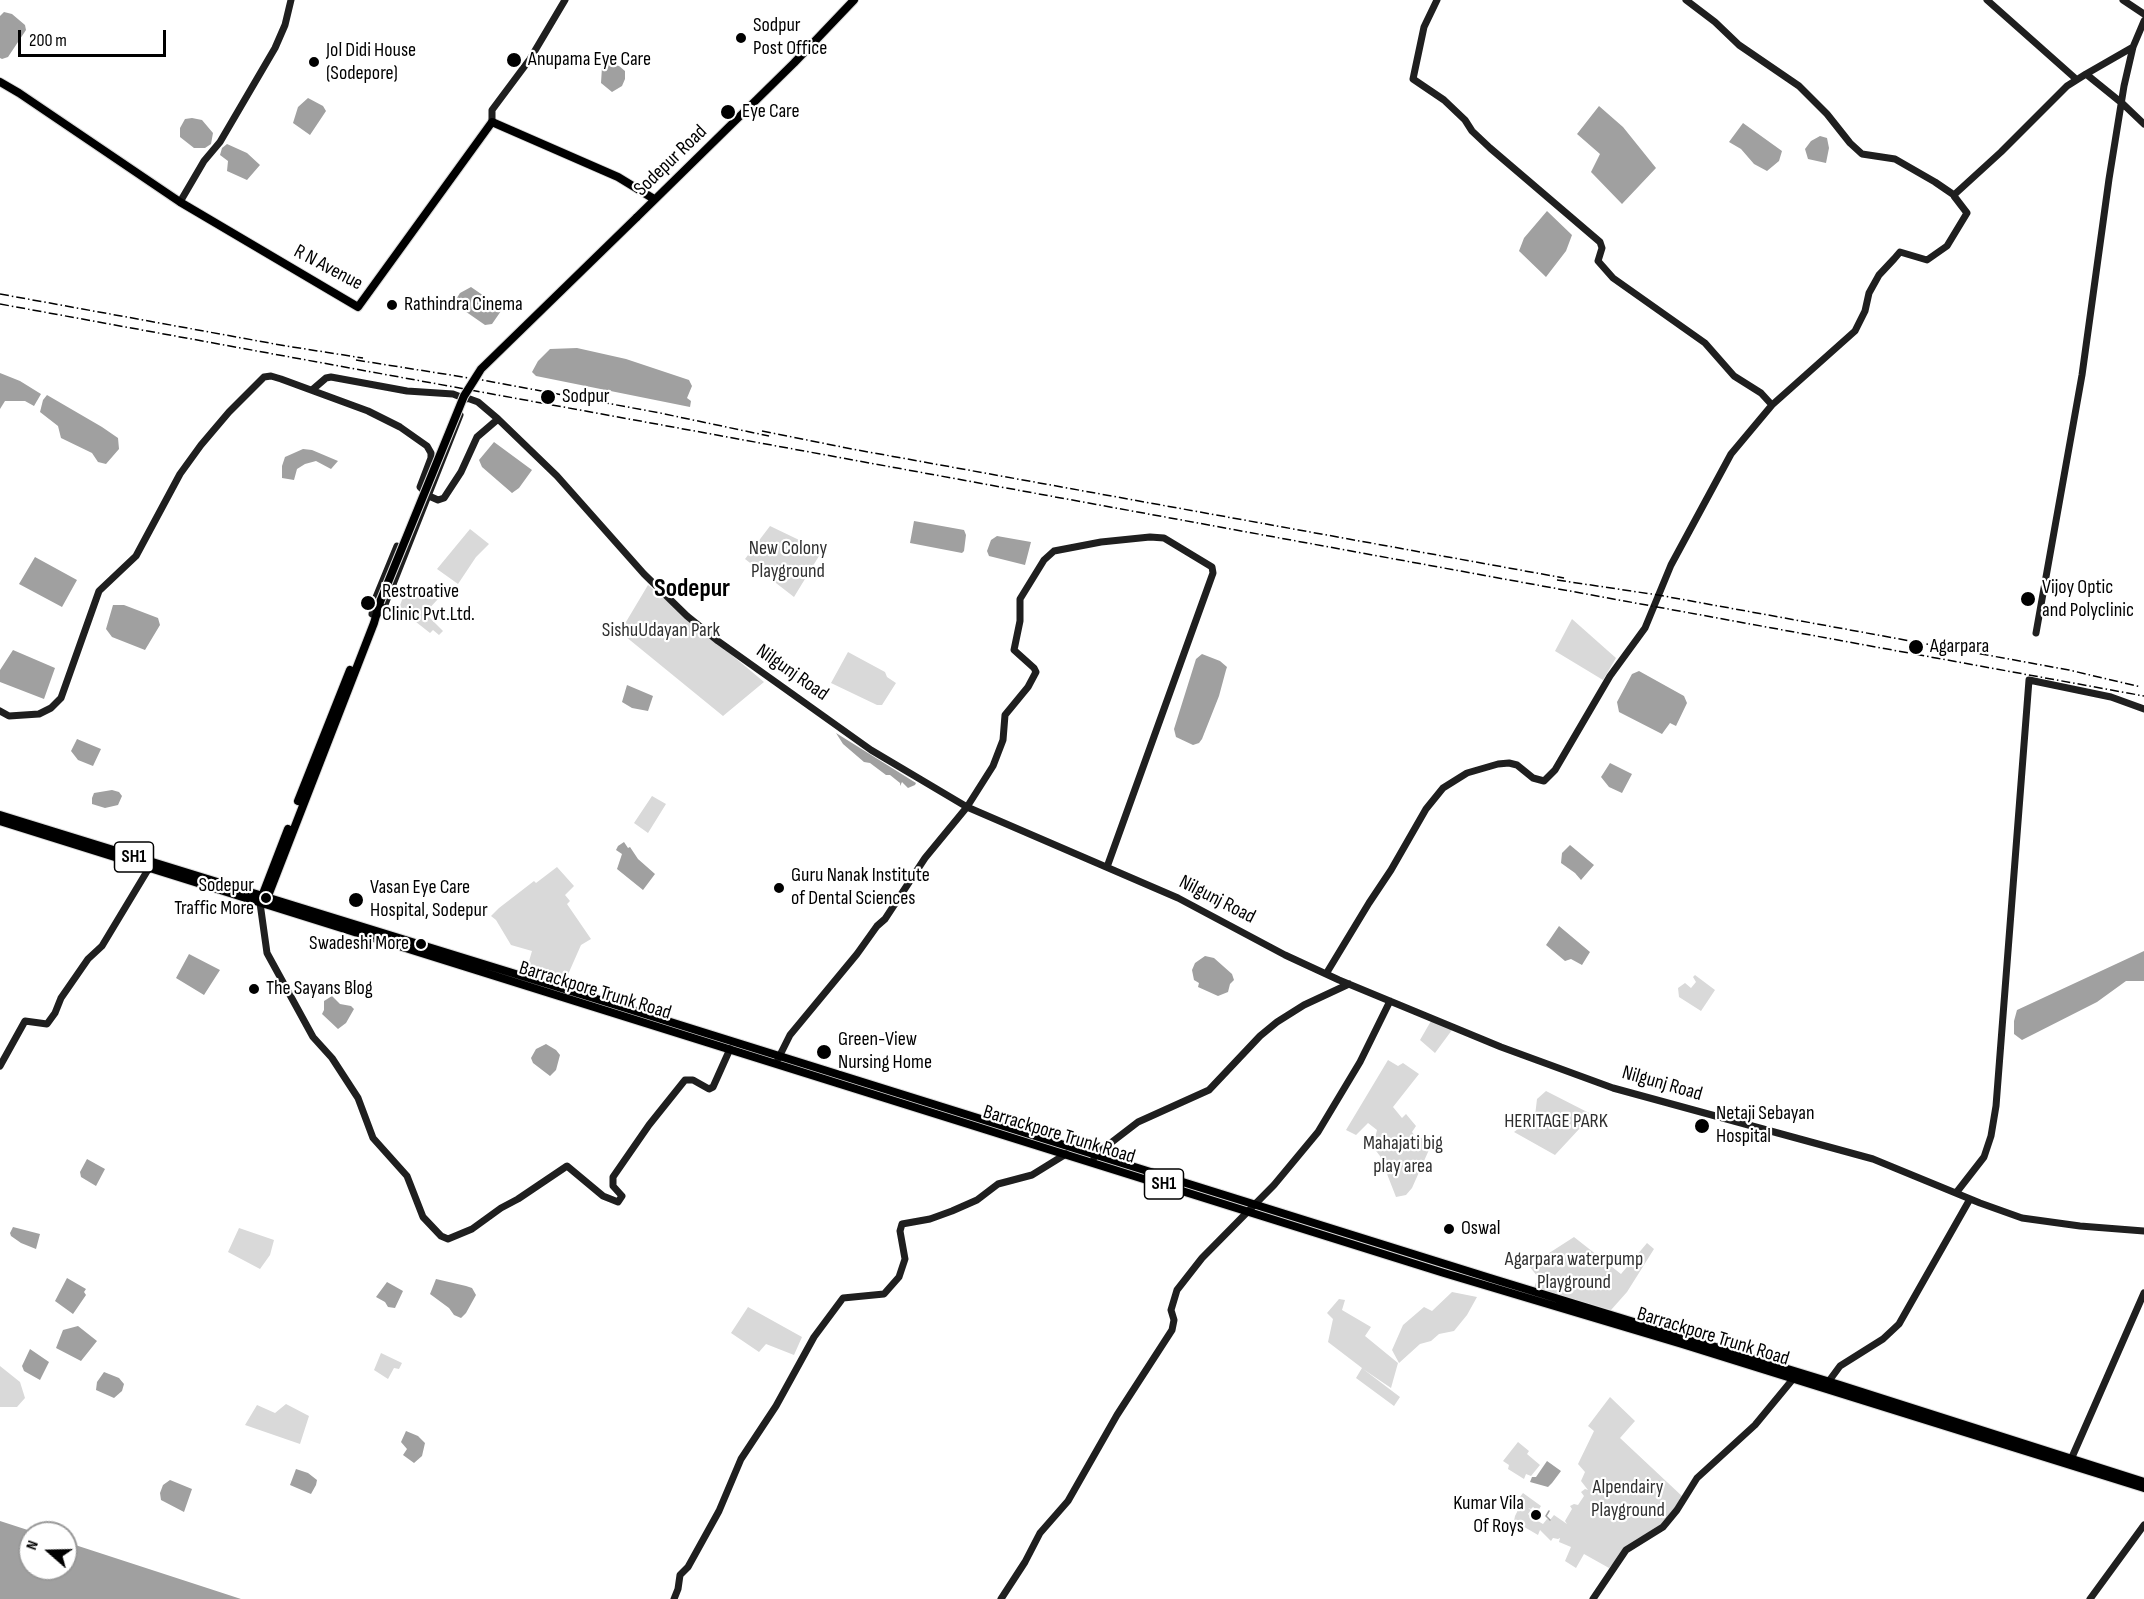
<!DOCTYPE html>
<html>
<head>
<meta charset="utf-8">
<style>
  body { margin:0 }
  #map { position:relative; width:2144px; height:1599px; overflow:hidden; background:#fff; font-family:"Sofia Sans Condensed",sans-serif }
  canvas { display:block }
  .north { position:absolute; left:18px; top:1521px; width:60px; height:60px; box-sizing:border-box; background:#fff; border:2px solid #999; border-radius:50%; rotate:290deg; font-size:16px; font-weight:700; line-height:24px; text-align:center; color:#000 }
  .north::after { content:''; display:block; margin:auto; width:21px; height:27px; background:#000; clip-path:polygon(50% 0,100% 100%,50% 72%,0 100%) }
  .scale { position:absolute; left:18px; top:30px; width:148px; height:27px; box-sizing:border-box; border:3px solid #000; border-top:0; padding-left:8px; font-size:18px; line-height:21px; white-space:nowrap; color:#000; -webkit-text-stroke:4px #fff; paint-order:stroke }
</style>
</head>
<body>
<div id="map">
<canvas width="2144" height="1599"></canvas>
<div class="north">N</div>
<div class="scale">200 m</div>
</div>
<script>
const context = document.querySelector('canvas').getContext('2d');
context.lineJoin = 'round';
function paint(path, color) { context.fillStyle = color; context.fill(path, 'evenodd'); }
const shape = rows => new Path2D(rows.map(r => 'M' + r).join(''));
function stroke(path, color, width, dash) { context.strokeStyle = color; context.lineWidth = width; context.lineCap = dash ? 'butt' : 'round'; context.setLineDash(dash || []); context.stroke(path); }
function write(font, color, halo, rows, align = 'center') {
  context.font = font + ' "Sofia Sans Condensed",sans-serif'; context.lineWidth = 4.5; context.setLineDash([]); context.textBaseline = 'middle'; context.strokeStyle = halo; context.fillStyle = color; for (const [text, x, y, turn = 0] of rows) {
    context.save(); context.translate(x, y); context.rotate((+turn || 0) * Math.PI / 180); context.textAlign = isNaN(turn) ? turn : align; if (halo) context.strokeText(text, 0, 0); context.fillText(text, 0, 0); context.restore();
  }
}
const green = shape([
  [770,526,822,551,794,597,745,559],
  [470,529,489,544,476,557,458,584,437,569],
  [408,583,423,594,430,587,437,592,438,599,425,613,443,631,439,635,433,630,430,633,411,618,403,614,397,614],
  [648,585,764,682,723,716,620,632],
  [1572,619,1616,658,1603,680,1555,651],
  [848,652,885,672,887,677,896,683,882,705,877,705,831,683],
  [652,796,666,804,648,833,634,823],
  [557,867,574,886,565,895,570,901,567,904,591,939,581,945,566,979,527,968,532,951,511,945,496,920,491,916,499,908,534,881,536,883],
  [1695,975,1715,990,1701,1011,1679,997,1678,988,1685,983,1691,988,1696,982,1693,977],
  [1431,1021,1452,1030,1435,1053,1420,1040],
  [1388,1060,1398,1066,1403,1063,1419,1074,1393,1107,1402,1118,1406,1114,1416,1126,1412,1132,1418,1140,1422,1138,1432,1143,1412,1188,1406,1195,1396,1197,1380,1156,1373,1147,1377,1130,1368,1123,1356,1135,1346,1130],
  [1546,1091,1595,1116,1581,1127,1555,1155,1514,1132,1535,1116,1537,1099],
  [239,1228,274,1240,270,1255,260,1269,228,1252],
  [1574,1237,1621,1274,1647,1243,1654,1249,1627,1292,1611,1310,1534,1288,1538,1277,1529,1266],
  [1452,1292,1477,1297,1467,1315,1454,1331,1439,1334,1431,1341,1420,1344,1399,1363,1392,1350,1403,1325,1424,1307,1432,1311],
  [1339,1299,1345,1300,1342,1310,1371,1327,1365,1336,1398,1363,1391,1388,1363,1369,1400,1397,1394,1406,1356,1378,1362,1368,1328,1342,1333,1319,1327,1313],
  [748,1307,802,1337,794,1355,766,1344,759,1352,731,1333],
  [381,1353,402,1363,399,1369,394,1368,388,1379,374,1370],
  [0,1366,20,1382,25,1398,17,1407,0,1407],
  [1610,1397,1635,1421,1620,1438,1683,1497,1667,1521,1625,1549,1609,1568,1584,1554,1576,1568,1565,1561,1571,1547,1559,1542,1560,1538,1558,1539,1553,1538,1551,1541,1540,1530,1538,1535,1514,1521,1515,1516,1521,1504,1517,1501,1523,1493,1541,1506,1538,1511,1533,1507,1531,1509,1528,1508,1531,1510,1528,1514,1531,1517,1543,1524,1547,1519,1550,1520,1554,1515,1567,1524,1565,1521,1572,1509,1570,1506,1574,1504,1578,1505,1584,1496,1581,1492,1585,1489,1588,1490,1581,1481,1585,1472,1578,1464,1594,1431,1588,1426],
  [286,1404,309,1416,300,1444,245,1425,257,1405,275,1413],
  [1518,1442,1529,1451,1527,1454,1540,1465,1531,1476,1526,1474,1524,1479,1508,1469,1509,1465,1503,1461]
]);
const water = shape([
  [4,12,12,14,25,25,26,30,8,57,2,59,0,58,0,16],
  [609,63,619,66,625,71,625,79,622,86,612,92,601,83,602,67],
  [308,98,323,106,326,111,310,135,293,123,298,107],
  [1599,106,1623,127,1656,168,1622,204,1591,172,1600,154,1577,134],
  [192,118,202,120,213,133,211,144,205,148,194,148,180,137,180,128,185,119],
  [1743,123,1782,151,1779,161,1767,171,1754,164,1741,149,1729,142],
  [1820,136,1827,138,1829,148,1826,163,1808,159,1805,149,1811,141],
  [227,144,247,153,260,165,247,180,227,171,228,161,220,155,222,148],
  [1547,211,1572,235,1566,251,1546,277,1519,251,1524,238],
  [471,287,497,305,496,307,501,311,492,324,485,325,462,309,455,301,460,293],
  [577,348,626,359,689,380,692,386,687,398,691,401,690,407,536,376,532,372,538,361,550,349],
  [0,373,20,381,41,394,34,406,25,401,5,401,0,409],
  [47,395,102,427,118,438,119,449,106,464,98,462,92,453,61,438,58,426,40,412,43,400],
  [494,442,532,470,519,488,512,493,482,467,479,460],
  [303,449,312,450,338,461,331,469,316,461,305,464,297,469,294,480,282,478,282,466,285,457],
  [914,521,964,530,966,535,964,551,962,553,910,543],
  [997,536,1031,542,1025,565,989,556,987,551,991,540],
  [35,557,77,580,62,607,19,584],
  [113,605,124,605,158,618,160,625,145,650,112,637,106,629],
  [13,650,55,668,44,699,0,682,0,670],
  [1202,654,1220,661,1227,667,1226,670,1219,696,1202,739,1199,743,1193,745,1176,737,1174,729,1196,659],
  [1639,671,1684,696,1687,703,1676,726,1670,723,1662,734,1619,712,1617,702,1632,674],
  [627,685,653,696,648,711,632,708,622,702],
  [836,733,916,783,915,785,908,788,902,782,900,786,900,783,890,775,886,775,870,763,864,762,843,744],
  [77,739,101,749,93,766,78,760,71,751],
  [1610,763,1632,774,1622,793,1609,787,1601,777],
  [112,790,119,792,122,796,118,805,105,808,92,804,92,798,94,793],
  [624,842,628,848,630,847,638,859,655,874,643,890,617,869,622,854,616,850,618,846],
  [1570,845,1594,865,1581,880,1575,873,1561,863,1562,853],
  [1559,926,1590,952,1582,965,1571,959,1565,961,1546,945],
  [2144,951,2144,981,2126,981,2097,1002,2022,1040,2014,1034,2014,1021,2017,1010],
  [189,954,220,970,204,995,176,978],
  [1205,956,1214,958,1232,974,1234,980,1230,984,1228,992,1218,996,1198,987,1199,983,1194,980,1192,970,1195,963],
  [332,996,340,1004,351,1006,354,1009,346,1023,338,1029,322,1014,324,1010,324,1001],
  [546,1044,556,1050,560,1055,556,1070,550,1076,533,1063,531,1058,536,1049],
  [87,1159,105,1169,96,1186,81,1177,80,1172],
  [13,1227,40,1234,36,1249,21,1243,11,1236,10,1233],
  [67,1278,86,1289,84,1292,86,1295,73,1314,55,1301],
  [436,1279,466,1286,472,1288,476,1295,466,1313,461,1318,454,1315,449,1308,430,1294],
  [387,1282,403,1291,395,1308,388,1307,385,1302,376,1297],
  [78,1326,97,1341,81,1361,56,1348,63,1330],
  [30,1349,49,1362,40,1380,24,1371,22,1366],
  [104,1372,119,1378,124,1384,122,1391,114,1398,96,1390,97,1382],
  [406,1431,418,1436,425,1443,422,1456,414,1463,403,1455,407,1449,401,1442],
  [1547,1461,1561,1471,1552,1483,1548,1487,1530,1482,1532,1477,1536,1477],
  [296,1469,308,1473,317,1480,316,1485,311,1494,290,1485],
  [170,1480,192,1489,184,1512,161,1500,160,1493,163,1485],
  [0,1521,37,1533,30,1533,30,1569,66,1569,66,1542,241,1599,0,1599]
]);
const stream = shape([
  [1549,1511,1546,1516,1550,1520]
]);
const secondary = shape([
  [1437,0,1424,27,1413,79,1444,100,1465,120,1472,131,1490,148,1600,242,1602,248,1598,261,1613,278,1705,343,1734,376,1761,393,1772,405],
  [1686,0,1715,22,1739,45,1799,86,1827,114,1850,143,1862,154,1895,159,1935,182,1954,195],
  [1987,0,2076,79],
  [2123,0,2144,14],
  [2086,74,2133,47],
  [492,122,492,110,530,59,565,0],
  [180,202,204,161,220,142,275,48,285,25,291,0],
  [312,390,326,378,331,377,407,391,453,394,466,399],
  [467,398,478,402,498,419],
  [372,614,374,602,397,546],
  [377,615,384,607,460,415],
  [2036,633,2082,375,2109,179,2124,86,2133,47,2144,21],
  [0,711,9,716,39,714,51,708,61,698,99,591,136,556,180,474,201,445,229,412,264,377,271,376,281,379,368,411,400,427,427,446,431,453,431,458,420,487,429,496,438,500,444,498,461,472,477,437,498,419,557,476,644,574,687,616,718,641,871,750,967,807,1178,898,1285,955,1339,980,1501,1047,1613,1088,1873,1159,1980,1203,2022,1218,2080,1226,2144,1231],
  [260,903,267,953,313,1037,332,1058,358,1098,373,1138,407,1176,423,1217,441,1236,448,1239,472,1229,501,1208,518,1199,567,1166,603,1196,618,1202,622,1196,613,1186,613,1177,649,1125,685,1080,693,1080,709,1089,713,1087,730,1049],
  [1326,974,1369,903,1391,870,1426,809,1443,788,1467,773,1498,764,1509,763,1517,765,1533,778,1544,781,1555,770,1610,676,1645,628,1671,565,1731,454,1772,405,1855,331,1865,311,1869,293,1879,275,1894,259,1900,252,1927,260,1947,246,1967,213,1954,196,1955,194,2001,152,2067,86,2086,74,2123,104,2144,124],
  [778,1059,790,1035,857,954,877,926,885,919,925,858,967,807,993,766,1003,740,1005,715,1028,687,1036,672,1034,668,1014,650,1020,621,1020,599,1044,560,1054,551,1101,542,1150,537,1164,538,1212,567,1213,573,1107,867],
  [0,1066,25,1021,47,1024,55,1013,61,998,88,959,102,946,149,868],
  [1094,1158,1095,1155,1138,1122,1209,1090,1260,1036,1277,1022,1304,1005,1349,984],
  [1956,1193,1984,1157,1991,1136,1996,1106,2029,680,2111,697,2144,709],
  [1826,1385,1840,1366,1883,1339,1899,1324,1970,1199],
  [2069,1464,2144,1293],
  [674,1599,678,1589,680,1575,688,1567,719,1511,741,1459,776,1406,814,1337,843,1298,884,1294,899,1277,905,1259,900,1231,902,1224,930,1219,952,1211,977,1200,998,1184,1032,1175,1066,1154],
  [1001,1599,1025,1562,1040,1533,1068,1501,1117,1415,1172,1330,1174,1320,1171,1310,1177,1290,1202,1258,1274,1185,1318,1132,1360,1062,1390,1001],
  [1593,1599,1626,1550,1663,1527,1677,1510,1697,1478,1755,1425,1793,1379],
  [2090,1599,2144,1525]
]);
const primary = shape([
  [0,82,19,93,180,202,358,307,492,122,618,177,654,199],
  [636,218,794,63,854,0],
  [298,801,350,670],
  [0,815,600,1000,1490,1278,1840,1385,2144,1482],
  [0,821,1444,1273,1682,1344,2144,1488],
  [261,899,288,829],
  [266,901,374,623,380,602]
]);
const rail = shape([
  [0,294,286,346,363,358],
  [0,304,2144,696],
  [356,360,482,380,660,413,769,436],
  [762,431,852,449,1564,578],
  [1557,580,1658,595,1812,623,2069,670,2141,687]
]);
const primaryBridge = shape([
  [380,602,464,396,476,377,481,369,636,218]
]);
const markers = [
  [741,38,6,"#000"],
  [514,60,8,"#000"],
  [314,62,6,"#000"],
  [728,112,8,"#000"],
  [392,305,6,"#000"],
  [548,397,8,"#000"],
  [2028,599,8,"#000"],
  [368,603,8,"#000"],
  [1916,647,8,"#000"],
  [779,888,6,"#000"],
  [266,898,6,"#000"],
  [356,900,8,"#000"],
  [421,944,6,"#000"],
  [254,989,6,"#000"],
  [824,1052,8,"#000"],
  [1702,1126,8,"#000"],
  [1449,1229,6,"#000"],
  [1536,1515,6,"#000"]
];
const shields = [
  [134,857,39],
  [1164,1184,39]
];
const shieldNames = [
  ["SH1",134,857],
  ["SH1",1164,1184]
];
const poiNames = [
  ["Sodpur",753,26],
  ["Post Office",753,49],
  ["Jol Didi House",326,51],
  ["(Sodepore)",326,74],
  ["Anupama Eye Care",528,60],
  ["Eye Care",742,112],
  ["Rathindra Cinema",404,305],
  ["Sodpur",562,397],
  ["Vijoy Optic",2042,588],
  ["and Polyclinic",2042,611],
  ["Restroative",382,592],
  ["Clinic Pvt.Ltd.",382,615],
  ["Agarpara",1930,647],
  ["Guru Nanak Institute",791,876],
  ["of Dental Sciences",791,899],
  ["Sodepur",254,886,"right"],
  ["Traffic More",254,909,"right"],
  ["Vasan Eye Care",370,888],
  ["Hospital, Sodepur",370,911],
  ["Swadeshi More",409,944,"right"],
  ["The Sayans Blog",266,989],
  ["Green-View",838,1040],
  ["Nursing Home",838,1063],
  ["Netaji Sebayan",1716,1114],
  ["Hospital",1716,1137],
  ["Oswal",1461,1229],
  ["Kumar Vila",1524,1504,"right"],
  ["Of Roys",1524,1527,"right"]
];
const streetNames = [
  ["Sodepur Road",671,161,-44],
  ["R N Avenue",328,268,28],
  ["Nilgunj Road",792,673,35],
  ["Nilgunj Road",1217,900,27],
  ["Barrackpore Trunk Road",595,991,17],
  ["Nilgunj Road",1662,1084,16],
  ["Barrackpore Trunk Road",1059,1135,17],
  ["Barrackpore Trunk Road",1713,1337,17]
];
const parkNames = [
  ["New Colony",788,549],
  ["Playground",788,572],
  ["SishuUdayan Park",661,631],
  ["HERITAGE PARK",1556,1122],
  ["Mahajati big",1403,1144],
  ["play area",1403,1167],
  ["Agarpara waterpump",1574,1260],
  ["Playground",1574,1283],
  ["Alpendairy",1628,1488],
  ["Playground",1628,1511]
];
const districtNames = [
  ["Sodepur",692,589]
];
paint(green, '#d9d9d9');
paint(water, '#a0a0a0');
stroke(stream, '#a0a0a0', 1.5);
stroke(primary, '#dbdbdb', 10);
stroke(secondary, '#1f1f1f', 7);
stroke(primary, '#000', 8);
stroke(rail, '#000', 1.5, [9, 3, 1.5, 3]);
stroke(primaryBridge, '#dbdbdb', 10, []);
stroke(primaryBridge, '#000', 8);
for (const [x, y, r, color] of markers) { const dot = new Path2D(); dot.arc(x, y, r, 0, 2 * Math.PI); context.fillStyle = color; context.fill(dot); stroke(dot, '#fff', 2); }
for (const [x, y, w] of shields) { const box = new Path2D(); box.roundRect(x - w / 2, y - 15, w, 30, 4.5); context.fillStyle = '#fff'; context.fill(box); stroke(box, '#000', 1.5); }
write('bold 18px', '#000', null, shieldNames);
write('20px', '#000', '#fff', poiNames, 'left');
write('20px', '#000', '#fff', streetNames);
write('20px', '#303030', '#fff', parkNames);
write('bold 26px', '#000', '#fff', districtNames);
</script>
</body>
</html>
